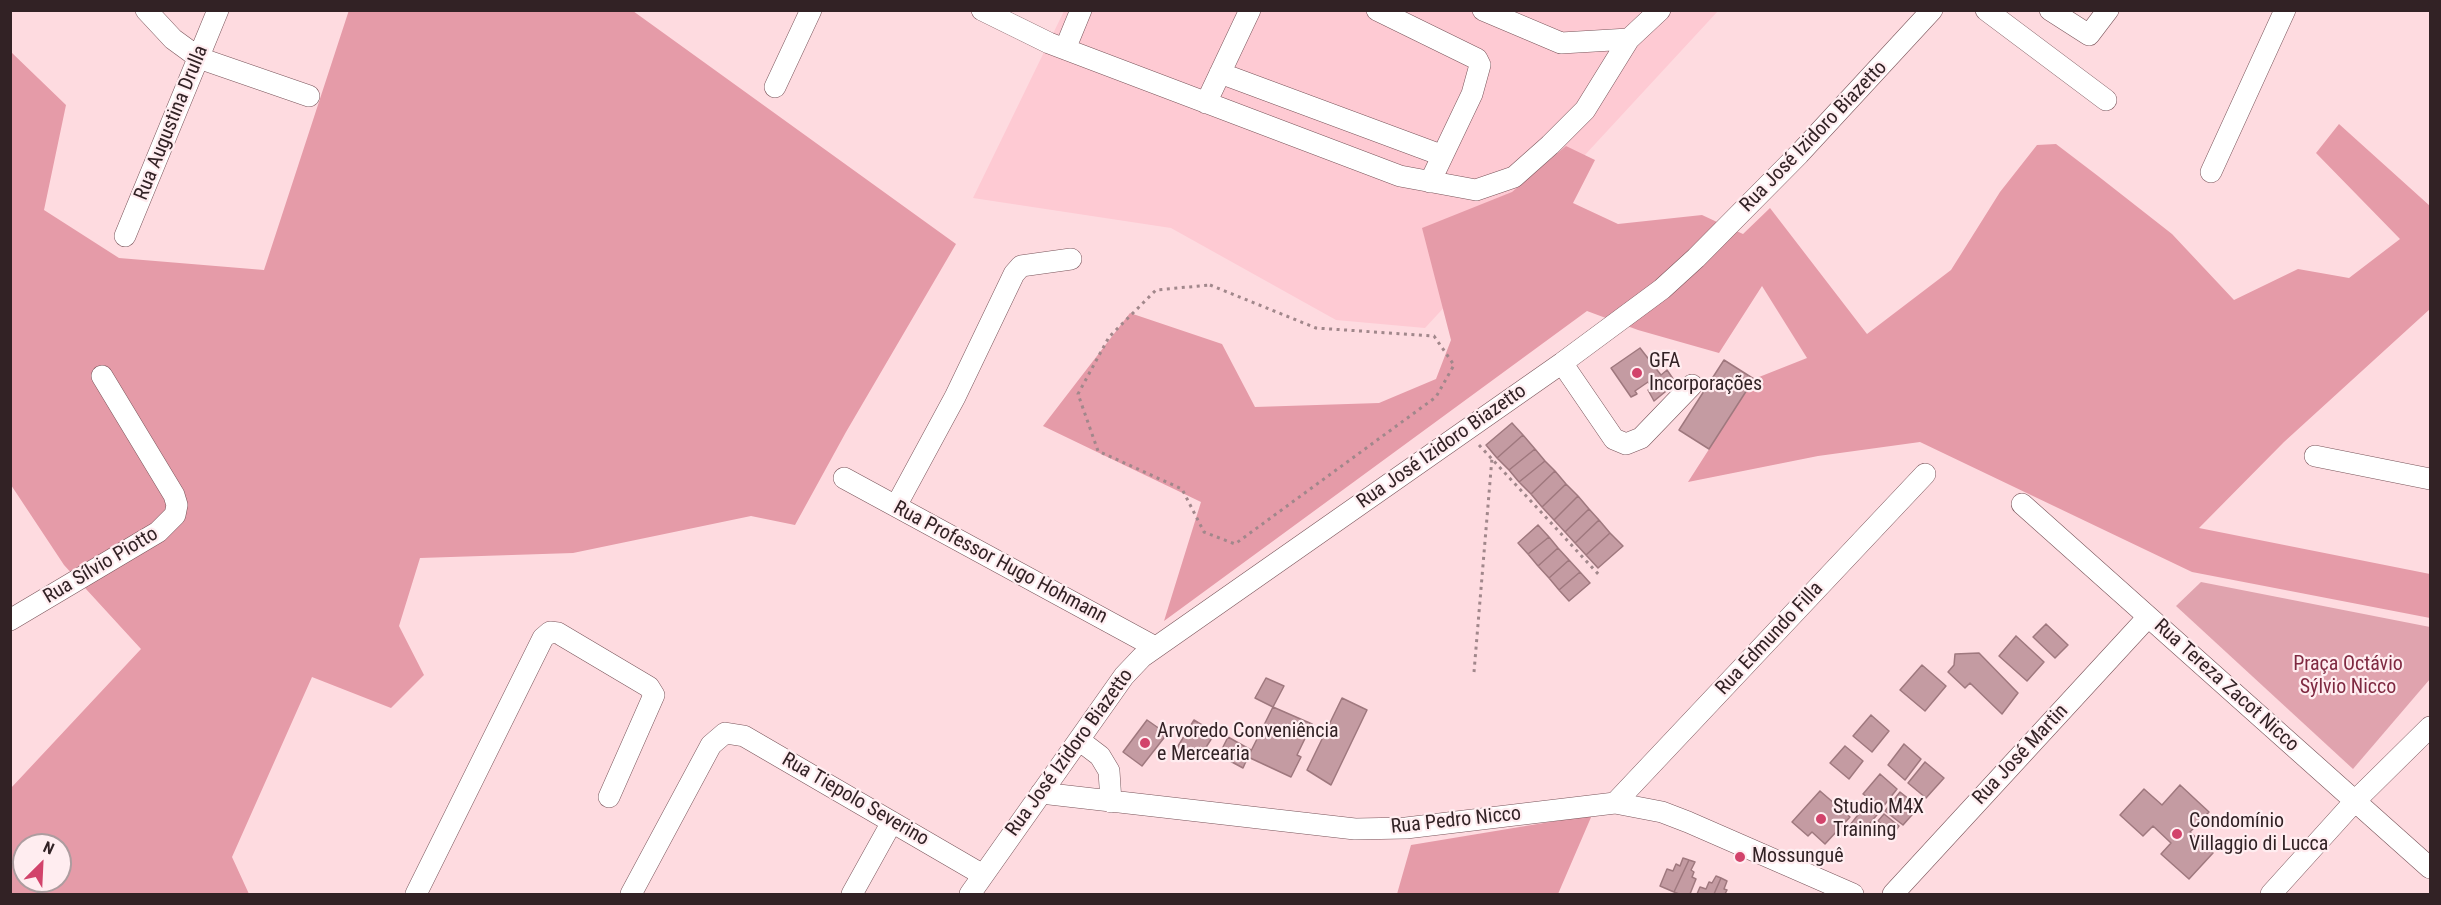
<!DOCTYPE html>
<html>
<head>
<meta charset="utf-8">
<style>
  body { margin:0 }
  #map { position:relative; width:2441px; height:905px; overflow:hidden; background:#fedbe0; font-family:"Roboto Condensed",sans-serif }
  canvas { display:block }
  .frame { position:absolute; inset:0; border:12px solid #322225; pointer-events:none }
  .north { position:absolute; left:12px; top:833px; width:60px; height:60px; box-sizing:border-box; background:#ffedf0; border:2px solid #ad9c9f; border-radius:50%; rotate:24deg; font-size:16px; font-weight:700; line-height:24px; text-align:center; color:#322225 }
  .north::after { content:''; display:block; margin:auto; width:21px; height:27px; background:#d2436b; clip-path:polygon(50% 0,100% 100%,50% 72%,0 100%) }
</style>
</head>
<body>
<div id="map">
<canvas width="2441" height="905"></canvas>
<div class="frame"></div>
<div class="north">N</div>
</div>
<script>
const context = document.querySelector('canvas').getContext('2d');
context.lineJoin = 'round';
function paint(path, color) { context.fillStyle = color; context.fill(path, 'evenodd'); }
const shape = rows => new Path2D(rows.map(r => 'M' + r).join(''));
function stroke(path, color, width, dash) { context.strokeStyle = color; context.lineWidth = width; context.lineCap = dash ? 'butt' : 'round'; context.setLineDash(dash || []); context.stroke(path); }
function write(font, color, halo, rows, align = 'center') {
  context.font = font + ' "Roboto Condensed",sans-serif'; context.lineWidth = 4.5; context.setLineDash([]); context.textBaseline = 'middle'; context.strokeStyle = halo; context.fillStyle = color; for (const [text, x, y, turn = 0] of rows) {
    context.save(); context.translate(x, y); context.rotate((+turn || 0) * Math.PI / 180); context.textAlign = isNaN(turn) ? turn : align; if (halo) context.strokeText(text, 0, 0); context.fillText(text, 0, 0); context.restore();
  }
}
const built = shape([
  [1064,11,1718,11,1425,328,1336,320,1171,228,973,198]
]);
const green = shape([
  [2201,582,2430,627,2430,679,2353,769,2176,606]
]);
const forest = shape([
  [349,10,633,11,956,244,846,432,795,525,751,516,573,553,420,558,399,626,424,675,391,708,312,677,232,857,249,894,11,894,11,788,141,649,64,565,11,485,10,51,66,105,44,210,119,258,264,270],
  [24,845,60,845,60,881,24,881],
  [2339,124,2430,206,2430,309,2284,442,2199,528,2430,574,2430,618,2192,572,1920,442,1818,456,1688,482,1754,379,1807,358,1762,286,1719,353,1638,330,1587,311,1164,621,1201,502,1043,426,1130,313,1222,344,1255,407,1379,403,1436,379,1451,340,1422,228,1512,192,1566,146,1595,160,1573,203,1618,224,1702,215,1743,234,1770,208,1867,334,1951,270,2000,192,2037,145,2056,144,2098,176,2172,234,2234,300,2298,269,2349,278,2400,239,2316,153],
  [1592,815,1558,894,1397,894,1411,845]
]);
const building = shape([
  [1640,348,1661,375,1667,370,1676,383,1654,401,1648,390,1652,387,1648,382,1635,391,1637,394,1631,397,1611,368,1640,348],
  [1724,360,1754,379,1709,449,1679,430,1724,360],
  [1512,423,1523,435,1497,458,1486,445,1512,423],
  [1523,435,1535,449,1509,470,1497,458,1523,435],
  [1535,449,1545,461,1519,482,1509,470,1535,449],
  [1545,461,1555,471,1531,494,1519,482,1545,461],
  [1555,471,1566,484,1542,507,1531,494,1555,471],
  [1566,484,1578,496,1554,520,1542,507,1566,484],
  [1578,496,1589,509,1565,532,1554,520,1578,496],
  [1589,509,1599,520,1575,543,1565,532,1589,509],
  [1599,520,1610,533,1586,555,1575,543,1599,520],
  [1538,525,1549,537,1528,554,1518,543,1538,525],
  [1610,533,1623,546,1598,568,1586,555,1610,533],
  [1549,537,1558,548,1538,566,1528,554,1549,537],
  [1558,548,1569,560,1549,578,1538,566,1558,548],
  [1569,560,1580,572,1559,590,1549,578,1569,560],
  [1580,572,1590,583,1569,601,1559,590,1580,572],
  [2046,624,2068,645,2055,658,2033,637,2046,624],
  [2016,636,2044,662,2027,681,1999,656,2016,636],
  [1979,653,2018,693,2002,714,1970,683,1965,688,1948,672,1954,665,1955,654,1979,653],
  [1922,665,1946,686,1925,711,1900,690,1922,665],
  [1266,678,1284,686,1273,707,1255,698,1266,678],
  [1342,698,1367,710,1331,785,1307,770,1342,698],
  [1273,707,1312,724,1297,755,1301,757,1291,777,1248,757,1273,707],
  [1871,715,1889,731,1872,752,1853,736,1871,715],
  [1147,720,1167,734,1142,766,1123,752,1147,720],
  [1194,720,1215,733,1198,760,1188,754,1186,758,1175,751,1194,720],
  [1228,737,1251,750,1243,768,1219,755,1228,737],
  [1904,744,1921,759,1905,780,1888,765,1904,744],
  [1845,746,1863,761,1849,779,1830,763,1845,746],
  [1925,762,1944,778,1926,798,1908,783,1925,762],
  [1880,774,1897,789,1882,808,1863,794,1880,774],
  [2180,785,2209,812,2190,832,2213,853,2189,879,2161,854,2171,843,2153,826,2143,836,2120,815,2144,789,2162,805,2180,785],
  [1820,791,1850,817,1825,844,1812,832,1808,836,1792,822,1820,791],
  [1900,792,1919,807,1903,825,1885,811,1900,792],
  [1869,801,1881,810,1861,834,1850,825,1869,801],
  [1884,814,1899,826,1893,834,1878,821,1884,814],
  [1683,858,1689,860,1674,892,1660,886,1667,869,1673,871,1676,864,1680,866,1683,858],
  [1689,860,1695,862,1691,870,1694,872,1692,877,1696,879,1690,894,1679,894,1674,892,1689,860],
  [1716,876,1721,878,1714,894,1697,894,1700,887,1706,889,1709,882,1712,883,1716,876],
  [1721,878,1727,881,1724,889,1727,890,1725,894,1714,894,1721,878]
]);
const path = shape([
  [1210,285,1316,328,1434,336,1454,365,1436,397,1235,544,1204,532,1182,489,1098,451,1078,394,1109,337,1156,290,1210,285],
  [1479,445,1601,577],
  [1474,672,1492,458]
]);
const minor = shape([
  [146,10,173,39,199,58,309,96],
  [982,10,1049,43,1400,176,1476,190,1514,177,1550,145,1585,110,1629,39,1660,10],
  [1377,10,1477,59,1480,65,1472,94,1430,182],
  [1483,10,1561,43,1629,39],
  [1986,10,2106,100],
  [2050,10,2089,35,2108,10],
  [1065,49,1081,10],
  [1220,73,1441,155],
  [775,87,811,10],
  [1206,103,1250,10],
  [2211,172,2285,10],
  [125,236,218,10],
  [1562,363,1614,439,1626,444,1641,438,1692,385],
  [2315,456,2430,479],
  [844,478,1155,647],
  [2022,504,2430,868],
  [896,506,955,397,1014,274,1021,266,1071,259],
  [10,620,158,532,175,515,177,505,174,495,102,376],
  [1079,740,1100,756,1109,771,1111,802],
  [1041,793,1355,829,1406,828,1615,803,1662,812,1688,822,1853,894],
  [1615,803,1925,474],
  [416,894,543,638,550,632,558,633,649,687,654,695,609,797],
  [631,894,711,745,725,733,744,736,983,875],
  [852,894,892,822],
  [970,894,1124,676,1142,657,1562,363,1662,289,1696,258,1799,154,1932,10],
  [1893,894,2148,617],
  [2271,894,2355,801,2430,727]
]);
const markers = [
  [1637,373,6,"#d2436b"],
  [1145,743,6,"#d2436b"],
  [1821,819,6,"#d2436b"],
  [2177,834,6,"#d2436b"],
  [1740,857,6,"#d2436b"]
];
const streetNames = [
  ["Rua Augustina Drulla",172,123,-68],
  ["Rua José Izidoro Biazetto",1814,137,-46],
  ["Rua José Izidoro Biazetto",1442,447,-35],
  ["Rua Professor Hugo Hohmann",1000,563,28],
  ["Rua Sílvio Piotto",101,566,-31],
  ["Rua Edmundo Filla",1770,639,-47],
  ["Rua Tereza Zacot Nicco",2226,686,42],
  ["Rua José Izidoro Biazetto",1070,753,-54],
  ["Rua José Martin",2021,755,-47],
  ["Rua Tiepolo Severino",855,800,30],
  ["Rua Pedro Nicco",1456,821,-6]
];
const poiNames = [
  ["GFA",1649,362],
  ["Incorporações",1649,385],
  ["Arvoredo Conveniência",1157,732],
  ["e Mercearia",1157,755],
  ["Studio M4X",1833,808],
  ["Training",1833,831],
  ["Condomínio",2189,822],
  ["Villaggio di Lucca",2189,845],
  ["Mossunguê",1752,857]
];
const parkNames = [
  ["Praça Octávio",2348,665],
  ["Sýlvio Nicco",2348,688]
];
paint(built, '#fecad3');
paint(green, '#e0a3ae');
paint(forest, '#e59ba8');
paint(building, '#c49ba2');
stroke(building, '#9f787e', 1.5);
stroke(minor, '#79545a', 22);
stroke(path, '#a1878b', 3, [3, 4.5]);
stroke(minor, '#fff', 21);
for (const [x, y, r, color] of markers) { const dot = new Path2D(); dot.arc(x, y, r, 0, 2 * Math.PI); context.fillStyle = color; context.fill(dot); stroke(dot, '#ffedf0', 2); }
write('20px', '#322225', '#ffedf0', streetNames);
write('20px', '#322225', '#ffedf0', poiNames, 'left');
write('20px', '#7f2941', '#ffedf0', parkNames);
</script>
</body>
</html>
